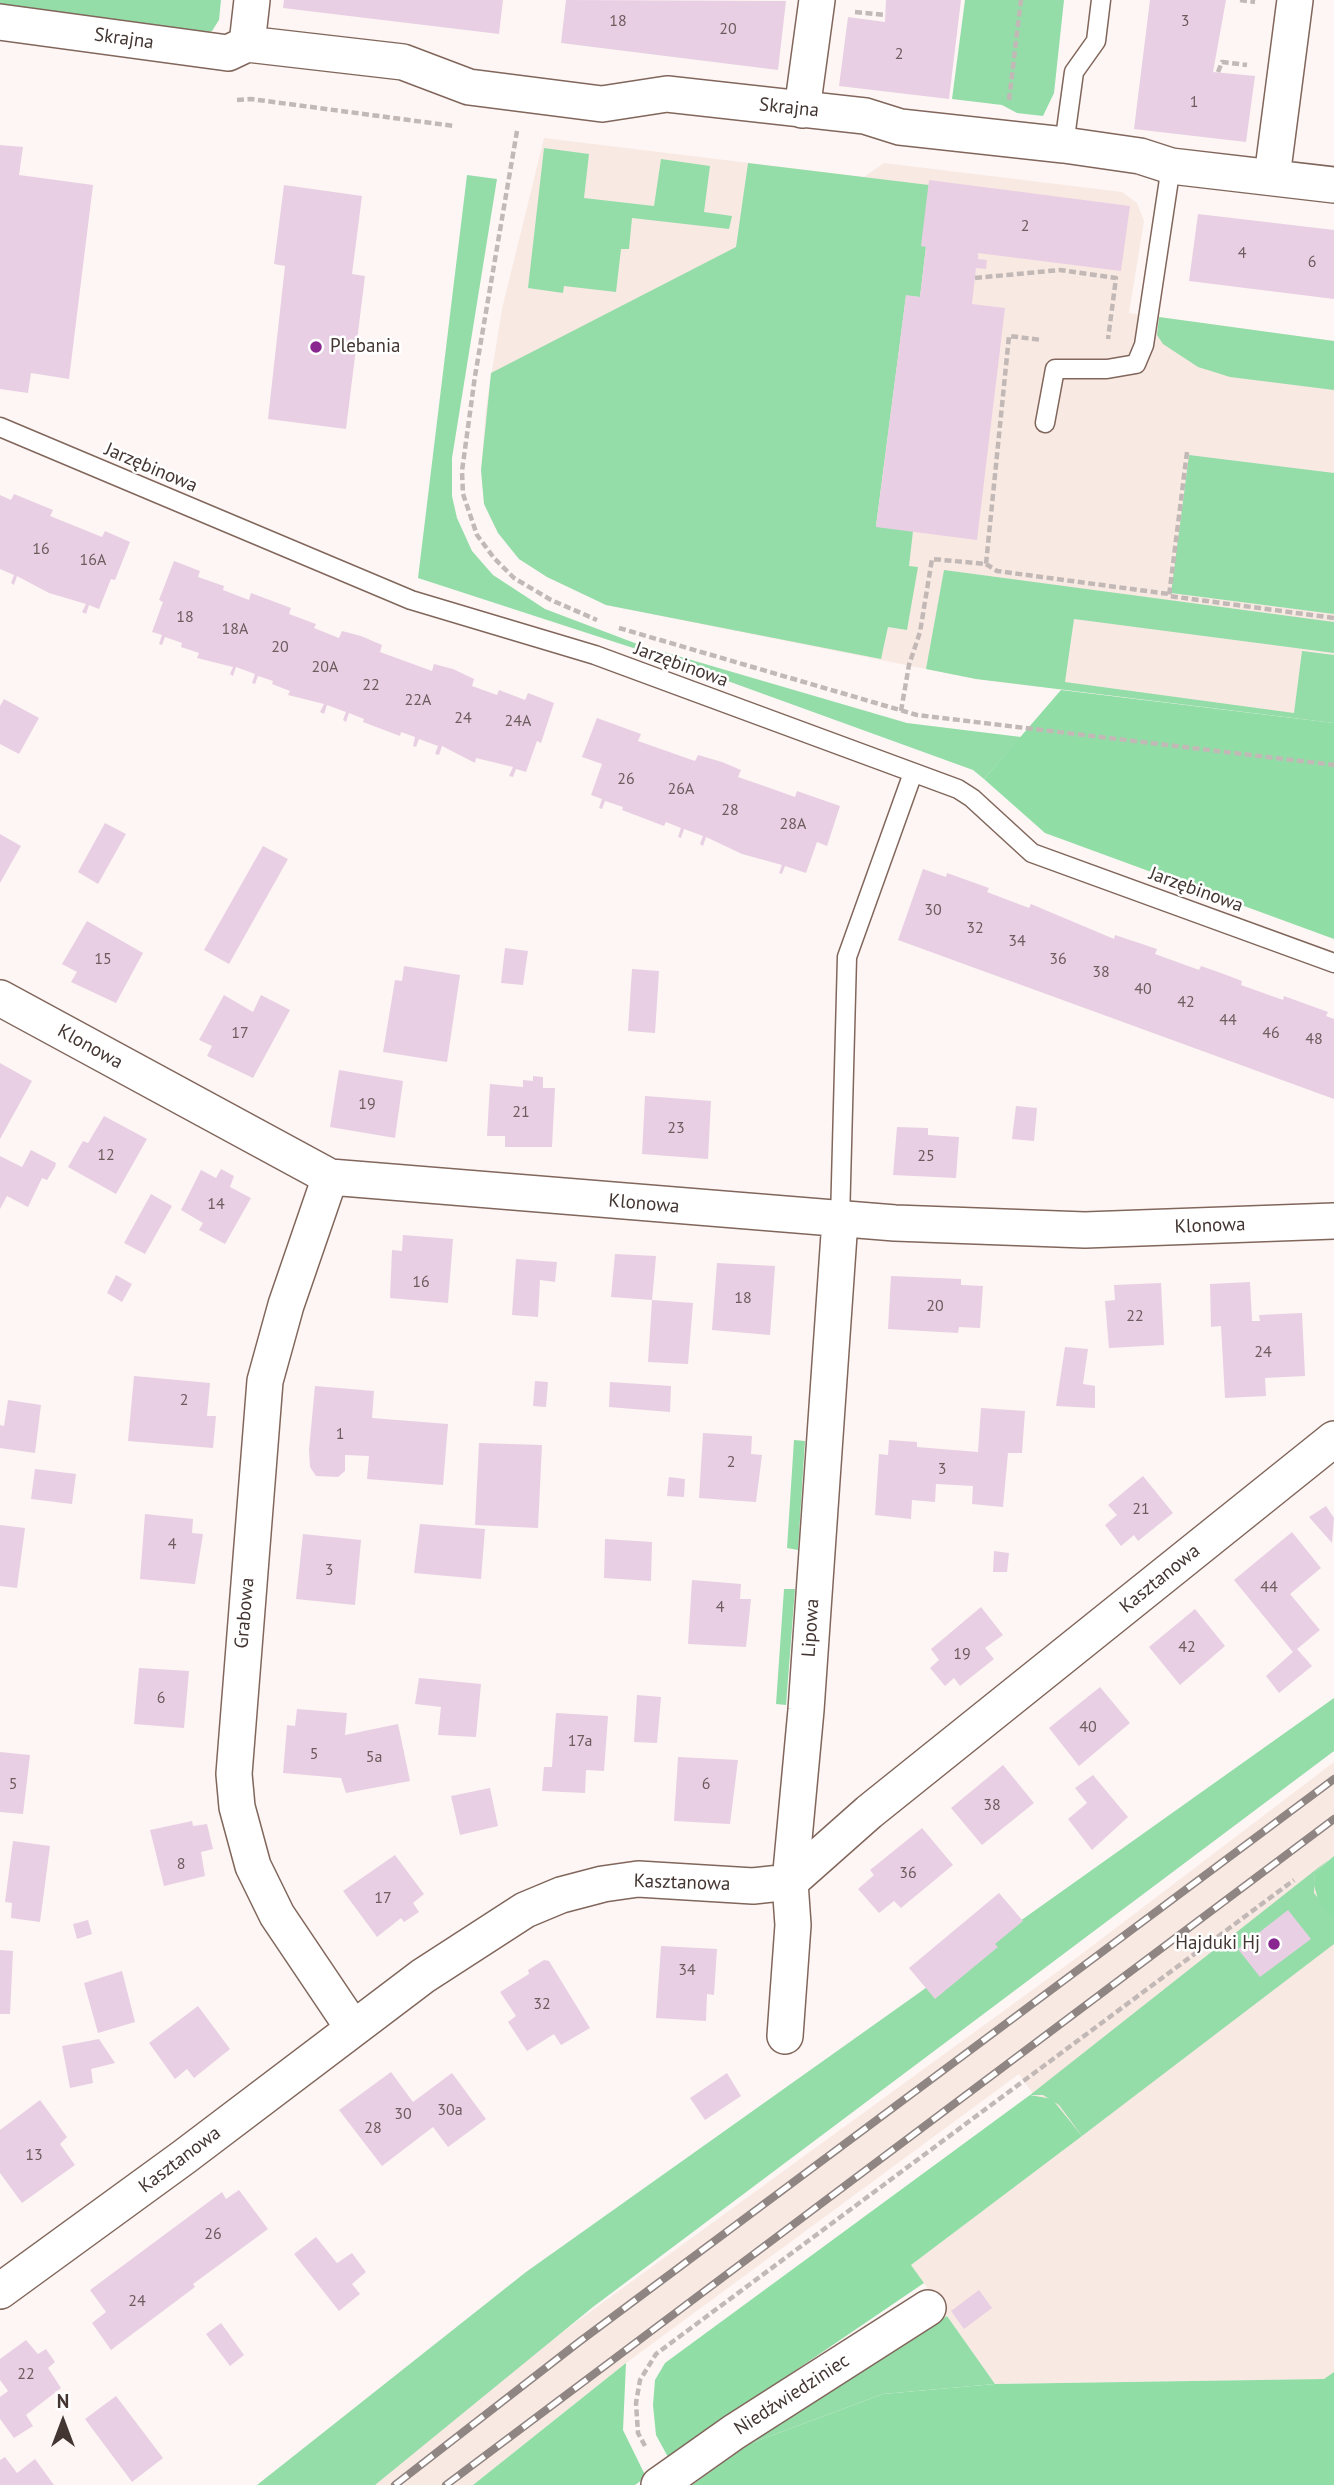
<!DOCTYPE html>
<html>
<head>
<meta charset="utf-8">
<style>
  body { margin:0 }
  #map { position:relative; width:1334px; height:2485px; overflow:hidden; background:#fdf6f4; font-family:"PT Sans",sans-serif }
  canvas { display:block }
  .north { position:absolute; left:28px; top:2387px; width:70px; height:70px; -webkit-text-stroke:5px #fff; paint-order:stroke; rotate:0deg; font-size:19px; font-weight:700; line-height:28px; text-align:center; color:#433632 }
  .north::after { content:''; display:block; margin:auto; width:24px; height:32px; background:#433632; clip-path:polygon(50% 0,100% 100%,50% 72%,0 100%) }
</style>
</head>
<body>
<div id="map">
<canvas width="1334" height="2485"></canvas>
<div class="north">N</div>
</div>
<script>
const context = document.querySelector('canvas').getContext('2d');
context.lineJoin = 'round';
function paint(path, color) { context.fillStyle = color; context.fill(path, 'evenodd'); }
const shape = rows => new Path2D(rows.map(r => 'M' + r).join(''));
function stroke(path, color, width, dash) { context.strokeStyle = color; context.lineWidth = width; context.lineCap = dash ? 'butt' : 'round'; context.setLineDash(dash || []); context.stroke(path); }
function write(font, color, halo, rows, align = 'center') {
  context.font = font + ' "PT Sans",sans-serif'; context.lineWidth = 5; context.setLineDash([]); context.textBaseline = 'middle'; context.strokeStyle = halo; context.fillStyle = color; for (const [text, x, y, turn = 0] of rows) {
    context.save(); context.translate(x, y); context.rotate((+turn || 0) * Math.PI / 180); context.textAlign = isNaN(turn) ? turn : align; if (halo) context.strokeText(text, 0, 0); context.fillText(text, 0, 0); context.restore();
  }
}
const built = shape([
  [544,138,864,177,884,163,1122,192,1137,203,1144,221,1129,313,1334,341,1334,723,976,679,606,605,547,577,519,559,498,533,484,504,481,470,486,408,502,309],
  [1334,1762,1334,1856,1328,1860,1334,1868,1334,2372,1324,2379,995,2384,911,2265,1069,2145,1019,2074,626,2363,473,2485,352,2485,1079,1956]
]);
const green = shape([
  [0,0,221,0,219,20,212,31,201,34,0,7],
  [965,0,1064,0,1054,93,1043,116,1017,113,1002,105,952,99],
  [544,148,589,154,584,198,654,206,661,159,710,166,704,212,732,216,729,229,632,218,629,249,621,249,616,292,564,286,563,293,528,288],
  [748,163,929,185,926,247,920,297,906,296,876,526,913,531,909,566,918,567,907,630,888,627,881,659,606,605,547,577,519,559,498,533,484,504,481,470,491,373,736,247],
  [467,175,497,179,452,458,452,496,457,518,472,551,493,575,545,609,640,645,907,723,1021,737,984,779,973,770,667,659,418,578],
  [1159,317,1334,341,1334,390,1230,377,1198,367,1163,344,1157,335],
  [1189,455,1334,473,1334,614,1171,593],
  [944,570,1334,622,1334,653,1074,619,1065,682,1294,713,1302,651,1334,655,1334,723,976,679,926,669],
  [794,1440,805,1441,798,1550,787,1548],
  [784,1589,795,1589,786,1705,776,1704],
  [1334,1698,1334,1751,593,2307,375,2485,257,2485,526,2272],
  [1328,1860,1315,1872,1314,1893,1334,1918,1334,1944,1082,2136,1059,2105,1043,2095,1030,2095],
  [947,2316,995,2384,883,2394,749,2444]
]);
const forest = shape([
  [1061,690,1334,723,1334,939,1045,833,984,779],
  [1334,1856,1334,1918,1319,1903,1314,1885,1315,1872],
  [1030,2095,1052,2099,1082,2136,911,2265,924,2283,668,2457,656,2435,653,2405,655,2380,665,2363],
  [626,2363,623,2430,646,2477,635,2485,473,2485],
  [1334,2372,1334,2485,692,2485,749,2444,883,2394,995,2384,1324,2379]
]);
const building = shape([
  [284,0,503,0,499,34,283,8],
  [566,0,786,1,778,70,561,43],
  [886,0,961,0,949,99,839,86,848,17,885,22],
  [1150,0,1226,0,1213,72,1255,76,1246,142,1134,129],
  [0,145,23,147,19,175,93,185,69,379,31,373,28,393,0,389],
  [929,180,1130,206,1121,271,978,253,978,259,987,260,986,269,976,268,972,304,1005,308,977,540,876,527,906,295,920,297,926,247,921,246],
  [284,185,362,196,352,274,365,276,346,429,268,419,285,266,274,264],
  [1198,214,1334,230,1334,299,1189,281],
  [14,494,53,510,50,516,102,537,105,531,130,542,115,580,111,579,99,609,89,605,86,614,82,612,86,604,49,593,17,576,14,585,11,583,14,575,0,569,0,495,11,500],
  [174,561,200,571,198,577,224,586,223,590,249,600,251,593,291,608,289,614,316,624,314,628,339,638,342,631,361,636,382,645,380,652,432,671,434,664,453,669,474,679,472,686,497,695,499,690,525,700,528,693,554,703,541,743,537,741,526,772,516,769,513,777,509,776,513,767,476,758,475,763,442,746,439,755,435,754,438,746,419,739,416,747,413,746,415,737,401,732,400,736,363,722,364,719,349,713,346,722,343,720,346,712,327,705,324,714,320,712,324,704,288,695,290,691,272,684,273,681,258,676,255,684,252,683,255,674,236,667,233,676,230,674,233,667,197,658,199,653,181,647,182,643,165,637,162,645,159,644,162,635,152,632,163,602,159,600],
  [4,699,39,718,19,754,0,744,0,706],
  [597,718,641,734,638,741,695,761,698,755,722,762,741,770,738,777,767,787,795,797,797,791,840,806,827,846,817,842,806,873,785,866,782,874,779,873,782,865,742,854,706,837,703,846,700,844,703,836,684,829,681,838,678,837,681,828,666,822,664,826,622,810,623,807,605,801,602,809,599,808,602,799,591,795,602,764,582,757],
  [105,823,126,834,98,884,78,872],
  [0,834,21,846,0,883],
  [263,846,288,859,229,964,204,950],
  [923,869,946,877,947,873,989,888,987,892,1029,908,1031,904,1114,939,1115,935,1157,949,1155,954,1199,970,1201,966,1221,973,1242,981,1241,985,1283,1000,1284,996,1328,1012,1326,1016,1334,1019,1334,1099,898,940],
  [87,921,143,953,116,1003,71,982,77,972,62,964],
  [505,948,528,951,523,985,501,983],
  [404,966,460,975,447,1062,383,1052,395,980,402,981],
  [632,969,659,971,655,1033,628,1031],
  [224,995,253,1012,261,995,290,1010,253,1078,207,1056,212,1046,199,1040],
  [0,1063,32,1081,0,1139],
  [339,1070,403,1081,395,1138,330,1127],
  [533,1076,543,1077,543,1088,555,1088,552,1147,505,1147,505,1136,487,1136,490,1084,523,1087,523,1080,533,1081],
  [645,1096,711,1101,708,1159,642,1154],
  [1016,1106,1037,1108,1034,1141,1012,1139],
  [104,1116,147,1139,116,1194,68,1167,83,1141,88,1143],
  [897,1127,928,1128,928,1135,959,1137,956,1178,893,1175],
  [31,1150,56,1163,55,1167,47,1180,42,1178,28,1207,7,1196,0,1209,0,1156,22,1167],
  [221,1169,234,1176,230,1187,251,1198,225,1244,199,1230,203,1223,181,1210,201,1170,216,1178],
  [151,1194,172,1206,145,1254,124,1243],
  [403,1235,453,1239,448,1303,390,1298,392,1250,402,1251],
  [615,1254,656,1256,652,1300,611,1297],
  [516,1259,557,1262,555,1282,540,1280,538,1317,512,1315],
  [717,1263,775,1266,770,1335,712,1330],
  [116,1275,132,1284,122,1302,107,1293],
  [891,1276,961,1279,961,1285,983,1286,980,1328,959,1327,958,1333,888,1329],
  [1250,1282,1252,1321,1260,1321,1259,1315,1302,1313,1305,1376,1265,1378,1266,1396,1225,1398,1221,1326,1211,1327,1210,1284],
  [1161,1283,1164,1345,1109,1348,1105,1301,1115,1300,1114,1285],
  [652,1300,693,1303,688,1364,648,1362],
  [1065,1347,1088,1349,1083,1384,1095,1386,1095,1408,1056,1406],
  [134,1376,210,1383,207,1416,216,1416,213,1448,128,1441],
  [535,1381,548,1382,546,1407,533,1406],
  [610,1382,671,1386,670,1412,609,1407],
  [315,1386,374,1391,372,1418,448,1424,443,1485,367,1479,369,1456,345,1455,345,1471,338,1477,316,1476,310,1467,309,1450],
  [8,1400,41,1405,35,1453,0,1448,0,1425,4,1426],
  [981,1408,1025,1411,1022,1453,1008,1453,1003,1507,972,1504,973,1486,936,1484,935,1502,912,1500,911,1519,875,1515,879,1454,888,1455,889,1440,917,1442,917,1447,978,1452],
  [703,1433,752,1436,751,1454,762,1455,756,1502,699,1498],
  [479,1443,542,1445,538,1528,475,1525],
  [35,1469,76,1474,72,1504,31,1499],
  [1143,1476,1173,1513,1138,1541,1134,1535,1121,1546,1105,1525,1117,1515,1108,1505],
  [669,1477,685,1479,684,1497,667,1496],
  [1326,1506,1334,1518,1332,1543,1309,1517],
  [145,1514,193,1519,192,1533,203,1534,195,1584,140,1579],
  [420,1524,485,1529,481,1579,414,1573],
  [0,1525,25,1528,17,1588,0,1586],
  [1292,1532,1321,1568,1290,1594,1320,1630,1297,1649,1312,1666,1279,1693,1266,1676,1293,1652,1234,1580],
  [303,1534,361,1540,355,1605,296,1599],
  [605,1539,652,1542,651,1581,604,1578],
  [994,1551,1009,1553,1007,1572,993,1572],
  [692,1580,741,1584,740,1599,751,1599,746,1647,688,1644],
  [981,1607,1003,1635,985,1648,994,1659,960,1686,954,1678,945,1686,930,1668,939,1660,931,1649],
  [1195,1609,1225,1646,1180,1685,1149,1647],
  [139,1668,189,1671,184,1728,134,1724],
  [419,1678,481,1684,476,1737,438,1735,441,1707,415,1704],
  [1100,1687,1130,1723,1079,1766,1049,1728],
  [637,1695,661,1697,657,1743,634,1742],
  [297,1709,347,1713,345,1735,398,1724,410,1781,346,1793,341,1778,283,1773,287,1725,295,1726],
  [556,1713,608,1716,604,1771,586,1770,585,1793,542,1791,544,1767,552,1767],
  [0,1752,30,1755,23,1814,0,1812],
  [678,1757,738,1760,730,1824,674,1821],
  [1003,1765,1034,1803,982,1845,951,1808],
  [1093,1775,1128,1817,1092,1850,1068,1819,1087,1803,1075,1788],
  [490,1788,498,1826,460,1835,451,1796],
  [192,1821,193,1826,207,1824,213,1849,201,1852,205,1876,164,1886,150,1830],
  [922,1828,953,1865,901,1908,894,1901,879,1913,858,1889,874,1875,870,1870],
  [13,1841,50,1846,40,1922,11,1918,12,1903,5,1902],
  [395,1855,424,1894,413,1903,419,1912,404,1922,401,1918,377,1937,343,1891],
  [999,1893,1023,1921,995,1944,998,1947,935,1999,909,1968],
  [1288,1910,1311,1939,1260,1977,1238,1949],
  [88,1920,92,1934,77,1939,73,1924],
  [661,1946,717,1949,714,1995,707,1994,706,2021,656,2018],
  [0,1950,13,1951,10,2014,0,2014],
  [544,1960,549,1961,590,2028,561,2045,554,2034,527,2051,508,2022,516,2016,500,1992,529,1974,528,1970],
  [122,1971,135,2022,98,2033,84,1983],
  [198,2006,230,2049,194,2078,187,2069,175,2079,149,2043],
  [99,2039,115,2063,91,2069,93,2083,70,2088,62,2046],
  [391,2072,413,2102,452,2073,486,2119,448,2147,433,2127,382,2166,339,2110],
  [727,2073,741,2096,705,2120,690,2098],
  [40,2100,67,2137,60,2144,75,2165,22,2203,0,2173,0,2130],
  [239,2190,268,2229,193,2284,195,2287,111,2350,92,2323,106,2312,90,2290,222,2192,226,2199],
  [316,2237,337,2263,352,2253,366,2272,352,2284,360,2294,339,2311,294,2254],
  [979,2290,992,2308,964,2329,951,2311],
  [221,2323,244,2355,230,2366,206,2334],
  [26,2340,38,2354,46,2349,55,2362,48,2368,61,2388,26,2415,33,2426,14,2438,0,2419,0,2397,8,2391,0,2380,0,2359],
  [116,2396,163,2458,132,2482,85,2419],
  [5,2457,17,2473,35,2459,54,2485,0,2485,0,2460]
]);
const path = shape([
  [1240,0,1255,2],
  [855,12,886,15],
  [1218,72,1222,62,1247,65],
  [237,100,251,99,454,126],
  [1009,100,1021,0],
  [517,131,475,376,462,471,463,494,477,535,494,558,514,578,551,600,597,620],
  [975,278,1060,270,1116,278,1108,339],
  [1187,452,1169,596,1334,618],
  [986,564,997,571,1169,594],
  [619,628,917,715,1334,765],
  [901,711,909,665,920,632,932,559,986,564,1009,336,1042,340],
  [645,2446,638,2433,636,2403,640,2380,656,2354,1294,1880]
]);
const lane = shape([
  [1064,145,1074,72,1096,41,1101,0],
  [1045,423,1055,369,1107,369,1136,364,1144,345,1171,166],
  [0,427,411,600,595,655,958,789,972,798,1032,853,1334,963],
  [840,1220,847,957,913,773]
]);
const street = shape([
  [0,22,228,53,247,44,403,62,469,87,602,104,667,94,865,116,900,127,1064,145,1140,156,1171,166,1334,185],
  [247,44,252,0],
  [802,110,817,0],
  [1272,177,1295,0],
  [0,998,330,1177,895,1223,1085,1230,1334,1221],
  [330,1177,286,1305,265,1381,234,1774,237,1807,253,1866,277,1915,353,2028],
  [785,2036,793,1925,790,1882,806,1710,840,1220],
  [0,2291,184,2157,423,1976,525,1910,561,1895,603,1884,638,1879,753,1886,790,1882,869,1812,1334,1439],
  [659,2485,734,2432,928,2308]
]);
const rail = shape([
  [395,2485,579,2342,1334,1779],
  [446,2485,1334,1819]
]);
const markers = [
  [316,347,7,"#89268f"],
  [1274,1944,7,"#89268f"]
];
const numberNames = [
  ["18",618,21],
  ["3",1185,21],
  ["20",728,29],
  ["2",899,54],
  ["1",1194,102],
  ["2",1025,226],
  ["4",1242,253],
  ["6",1312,262],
  ["16",41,549],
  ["16A",93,560],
  ["18",185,617],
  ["18A",235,629],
  ["20",280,647],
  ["20A",325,667],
  ["22",371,685],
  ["22A",418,700],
  ["24",463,718],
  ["24A",518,721],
  ["26",626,779],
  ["26A",681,789],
  ["28",730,810],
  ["28A",793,824],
  ["30",933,910],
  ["32",975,928],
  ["34",1017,941],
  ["15",103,959],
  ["36",1058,959],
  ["38",1101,972],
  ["40",1143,989],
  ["42",1186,1002],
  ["44",1228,1020],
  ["17",240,1033],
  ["46",1271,1033],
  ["48",1314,1039],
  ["19",367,1104],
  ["21",521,1112],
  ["23",676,1128],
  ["12",106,1155],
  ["25",926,1156],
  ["14",216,1204],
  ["16",421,1282],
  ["18",743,1298],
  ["20",935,1306],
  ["22",1135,1316],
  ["24",1263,1352],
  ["2",184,1400],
  ["1",340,1434],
  ["2",731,1462],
  ["3",942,1469],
  ["21",1141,1509],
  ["4",172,1544],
  ["3",329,1570],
  ["44",1269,1587],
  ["4",720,1607],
  ["42",1187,1647],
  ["19",962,1654],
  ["6",161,1698],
  ["40",1088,1727],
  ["17a",580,1741],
  ["5",314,1754],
  ["5a",374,1757],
  ["5",13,1784],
  ["6",706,1784],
  ["38",992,1805],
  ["8",181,1864],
  ["36",908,1873],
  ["17",383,1898],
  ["34",687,1970],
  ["32",542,2004],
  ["30a",450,2110],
  ["30",403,2114],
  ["28",373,2128],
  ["13",34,2155],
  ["26",213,2234],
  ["24",137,2301],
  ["22",26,2374]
];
const streetNames = [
  ["Skrajna",124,39,8],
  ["Skrajna",789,108,6],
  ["Jarzębinowa",151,468,23],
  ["Jarzębinowa",681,665,20],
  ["Jarzębinowa",1196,890,20],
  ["Klonowa",90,1047,29],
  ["Klonowa",644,1204,5],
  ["Klonowa",1210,1226,-2],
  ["Kasztanowa",1160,1579,-39],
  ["Grabowa",245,1613,-85],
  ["Lipowa",811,1628,-86],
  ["Kasztanowa",682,1883,2],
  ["Kasztanowa",180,2160,-37],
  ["Niedźwiedziniec",792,2395,-33]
];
const poiNames = [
  ["Plebania",330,347],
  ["Hajduki Hj",1260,1944,"right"]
];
paint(built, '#f9e9e3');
paint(green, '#94dda9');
paint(forest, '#90dda6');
paint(building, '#e9cfe3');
stroke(lane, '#81665b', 21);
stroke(street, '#81665b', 38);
stroke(path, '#c2b9b7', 4.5, [7, 3.5]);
stroke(lane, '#fff', 18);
stroke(street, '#fff', 35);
stroke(rail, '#8f8582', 8);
stroke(rail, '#fff', 5, [16]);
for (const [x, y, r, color] of markers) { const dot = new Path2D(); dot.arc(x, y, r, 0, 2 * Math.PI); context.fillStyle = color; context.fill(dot); stroke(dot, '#fff', 2.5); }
write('16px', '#6c5c5e', null, numberNames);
write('19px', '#433632', '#fff', streetNames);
write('19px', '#433632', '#fff', poiNames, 'left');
</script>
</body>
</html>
